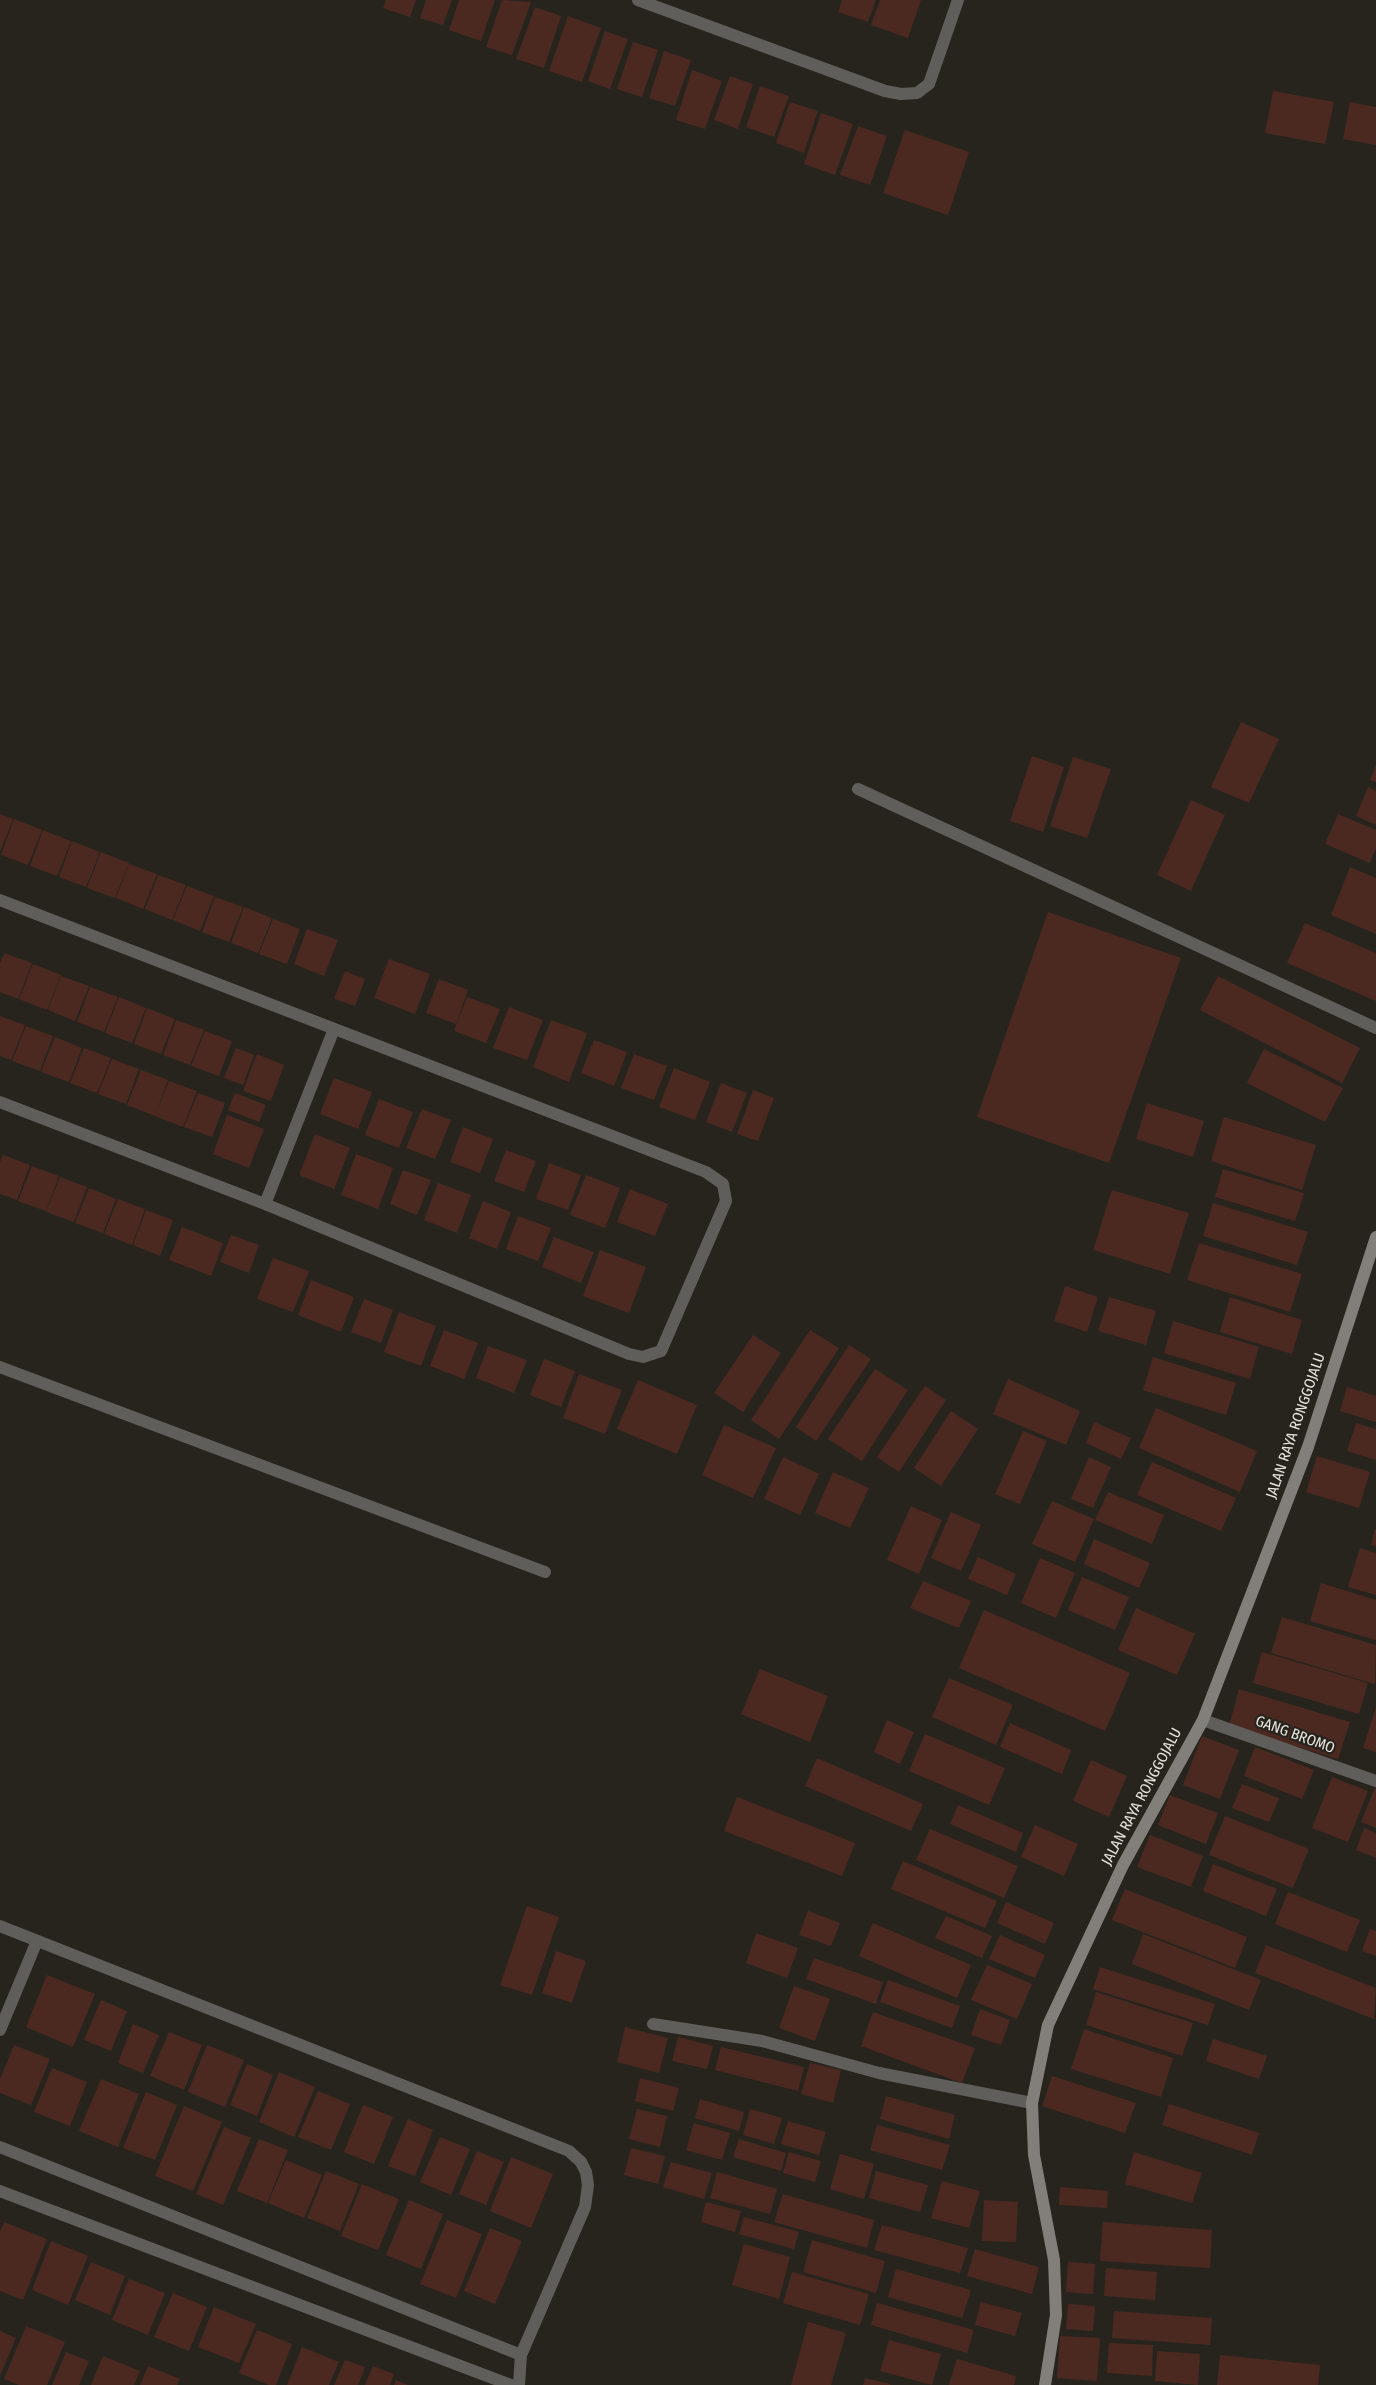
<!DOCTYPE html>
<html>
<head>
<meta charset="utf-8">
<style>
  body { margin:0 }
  canvas { display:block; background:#26241c }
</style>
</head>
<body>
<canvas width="1376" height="2385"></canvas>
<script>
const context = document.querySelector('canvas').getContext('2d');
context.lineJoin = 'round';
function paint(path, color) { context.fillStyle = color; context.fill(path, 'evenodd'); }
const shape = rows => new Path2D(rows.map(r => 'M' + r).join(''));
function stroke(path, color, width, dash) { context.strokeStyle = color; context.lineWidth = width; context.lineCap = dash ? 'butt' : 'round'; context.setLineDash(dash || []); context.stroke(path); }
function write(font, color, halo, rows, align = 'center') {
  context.font = font + ' "Fira Sans Condensed",sans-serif'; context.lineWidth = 4.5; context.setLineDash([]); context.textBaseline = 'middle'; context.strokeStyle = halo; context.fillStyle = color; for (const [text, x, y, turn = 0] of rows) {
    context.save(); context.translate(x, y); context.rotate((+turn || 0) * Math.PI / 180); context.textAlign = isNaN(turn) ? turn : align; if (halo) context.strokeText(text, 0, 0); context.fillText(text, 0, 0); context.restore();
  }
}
const building = shape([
  [386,0,416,0,410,17,383,8],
  [426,0,452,0,443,25,420,18],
  [459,0,495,0,481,41,449,30],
  [502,0,531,2,512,55,486,47],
  [842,0,876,0,868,22,838,12],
  [880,0,921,0,908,38,871,25],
  [535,7,561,16,544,68,516,59],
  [568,16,601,28,582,82,549,71],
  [605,31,628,39,610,89,588,81],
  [633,42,658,50,642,97,617,89],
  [664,51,691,60,675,106,649,98],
  [692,70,722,81,705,129,676,120],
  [730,76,753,84,738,129,714,120],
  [760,86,789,96,774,137,746,127],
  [1273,91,1334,102,1325,144,1265,133],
  [790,102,818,111,804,153,776,143],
  [1350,102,1376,107,1376,145,1343,139],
  [821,113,853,124,835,175,804,164],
  [858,126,887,136,870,185,840,175],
  [905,130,969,152,948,215,883,193],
  [1241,722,1279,739,1249,803,1211,787],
  [1032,756,1064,767,1043,832,1010,821],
  [1073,757,1111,769,1087,838,1050,826],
  [1376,765,1376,782,1370,780],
  [1368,787,1376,791,1376,825,1356,816],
  [1191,800,1225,815,1191,891,1157,875],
  [0,814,13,819,0,852],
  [1338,814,1376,830,1376,848,1370,863,1325,844],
  [14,819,42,830,28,865,1,855],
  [43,830,71,841,57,876,30,866],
  [72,841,100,852,86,887,59,877],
  [101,852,129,863,115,898,87,888],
  [129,864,157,874,143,909,116,898],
  [1350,867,1376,878,1376,934,1331,915],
  [158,875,186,885,172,920,145,909],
  [187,886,214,896,200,931,173,920],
  [215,897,243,907,229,942,202,932],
  [244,907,272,918,258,953,231,943],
  [1048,912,1181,958,1109,1163,977,1117],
  [273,919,300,929,287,964,259,954],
  [1305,923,1376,953,1376,1001,1287,963],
  [307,929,338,940,324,976,294,964],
  [4,953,32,963,18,999,0,992,0,964],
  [389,959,430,974,415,1014,374,998],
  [33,964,61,975,47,1010,19,999],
  [345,971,365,979,355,1006,334,999],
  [61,976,89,986,75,1021,48,1010],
  [1218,976,1360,1048,1342,1083,1200,1010],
  [439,979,468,990,456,1024,426,1013],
  [90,987,118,997,104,1032,77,1022],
  [119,997,146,1008,132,1043,105,1033],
  [467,997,500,1009,486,1043,454,1031],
  [509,1007,543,1020,527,1060,493,1048],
  [147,1008,175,1019,161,1054,134,1044],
  [0,1016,25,1025,11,1060,0,1056],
  [176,1020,204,1030,190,1065,163,1055],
  [551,1020,587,1033,569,1082,533,1067],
  [26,1026,53,1036,40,1071,12,1061],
  [205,1031,232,1041,219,1076,191,1066],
  [55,1037,82,1048,69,1082,41,1072],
  [594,1040,627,1052,614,1086,581,1073],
  [84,1048,111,1058,97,1093,70,1083],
  [236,1048,254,1055,243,1085,224,1078],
  [1264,1049,1343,1088,1325,1122,1247,1083],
  [257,1054,284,1065,271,1101,243,1091],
  [634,1054,667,1066,654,1100,621,1088],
  [112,1059,139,1069,126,1104,98,1094],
  [674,1068,710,1082,695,1120,659,1107],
  [141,1070,168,1080,155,1116,127,1105],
  [334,1078,372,1092,358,1129,320,1114],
  [169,1081,197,1091,183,1127,155,1116],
  [721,1083,747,1093,732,1132,706,1122],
  [753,1090,774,1098,758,1141,737,1134],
  [198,1093,225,1103,212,1137,184,1127],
  [235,1093,266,1105,259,1122,228,1110],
  [379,1099,413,1112,399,1148,365,1135],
  [1147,1103,1204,1121,1193,1157,1136,1139],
  [422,1109,451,1120,435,1159,406,1148],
  [227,1115,264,1129,249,1168,213,1154],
  [1224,1117,1316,1145,1302,1190,1211,1161],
  [463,1127,493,1139,480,1173,450,1162],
  [315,1134,350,1148,334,1189,299,1175],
  [506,1150,536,1161,524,1192,494,1181],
  [356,1154,393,1168,378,1209,341,1195],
  [3,1155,30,1165,17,1200,0,1194,0,1162],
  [549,1163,581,1175,568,1210,536,1199],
  [32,1166,59,1176,46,1211,18,1201],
  [1223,1169,1304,1193,1295,1221,1215,1197],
  [403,1170,431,1180,417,1215,390,1204],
  [586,1175,620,1188,605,1228,570,1215],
  [60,1177,87,1187,74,1222,46,1212],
  [438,1183,471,1195,457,1233,424,1220],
  [89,1188,116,1199,103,1233,75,1223],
  [630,1189,668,1204,655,1236,617,1222],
  [1112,1190,1189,1213,1170,1274,1093,1250],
  [118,1199,145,1209,132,1245,104,1234],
  [483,1201,511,1212,497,1249,469,1238],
  [1213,1203,1308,1232,1297,1265,1203,1236],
  [146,1210,173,1220,160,1256,133,1245],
  [518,1216,551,1228,538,1261,506,1249],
  [182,1227,223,1243,211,1276,169,1260],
  [231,1235,259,1245,249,1273,220,1262],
  [554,1237,594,1252,581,1283,542,1267],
  [1199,1243,1302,1274,1290,1312,1187,1280],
  [600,1250,646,1267,629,1313,583,1296],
  [273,1258,309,1271,293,1312,257,1299],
  [311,1280,354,1297,341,1332,298,1315],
  [1065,1286,1098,1297,1087,1332,1054,1321],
  [1109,1297,1156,1311,1146,1345,1098,1331],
  [1230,1297,1302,1320,1292,1354,1220,1332],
  [364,1299,393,1310,381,1343,351,1332],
  [399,1312,436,1326,421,1366,384,1352],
  [1173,1321,1259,1347,1250,1379,1164,1353],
  [444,1330,478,1343,464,1379,430,1366],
  [810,1330,839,1348,779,1439,751,1420],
  [753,1335,781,1353,743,1412,714,1393],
  [849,1345,871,1359,816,1441,796,1427],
  [488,1346,527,1360,514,1393,476,1378],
  [1153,1357,1236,1383,1226,1415,1143,1390],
  [544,1359,575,1371,561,1407,530,1395],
  [875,1369,908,1390,862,1461,828,1439],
  [579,1374,622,1390,605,1434,563,1418],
  [1008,1379,1080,1411,1066,1445,993,1414],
  [638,1380,697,1405,677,1454,617,1429],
  [925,1386,946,1400,899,1472,877,1457],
  [1347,1387,1376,1396,1376,1422,1340,1411],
  [1156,1408,1257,1451,1240,1492,1139,1448],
  [951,1411,978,1429,941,1486,914,1468],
  [1094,1422,1131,1438,1121,1459,1086,1443],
  [1356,1423,1376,1429,1376,1460,1347,1451],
  [724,1425,776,1448,753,1498,702,1475],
  [1023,1431,1047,1441,1020,1504,995,1494],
  [1317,1456,1370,1472,1359,1508,1306,1492],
  [783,1457,819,1474,800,1515,764,1499],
  [1089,1457,1111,1467,1093,1508,1071,1499],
  [1152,1462,1236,1498,1221,1531,1137,1495],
  [833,1472,869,1488,850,1528,815,1513],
  [1108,1492,1164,1515,1152,1544,1095,1520],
  [1052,1501,1094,1519,1075,1562,1032,1544],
  [911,1506,942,1520,919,1574,887,1560],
  [951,1512,981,1525,961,1571,931,1558],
  [1375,1529,1376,1529,1376,1546,1371,1545],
  [1094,1539,1150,1563,1139,1588,1084,1564],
  [1360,1548,1376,1553,1376,1595,1348,1587],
  [978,1557,1016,1574,1007,1595,968,1579],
  [1040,1558,1075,1573,1056,1618,1021,1603],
  [1082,1577,1129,1597,1115,1630,1068,1610],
  [923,1581,971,1601,959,1628,910,1608],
  [1321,1583,1376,1600,1376,1640,1310,1621],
  [1136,1608,1195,1634,1177,1675,1118,1650],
  [984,1610,1130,1673,1105,1731,959,1668],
  [1282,1617,1376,1645,1375,1684,1271,1653],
  [1262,1652,1368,1683,1359,1714,1253,1683],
  [760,1669,828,1696,810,1742,741,1714],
  [949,1678,1013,1705,996,1745,932,1717],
  [1239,1689,1350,1722,1338,1759,1229,1726],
  [1376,1707,1376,1752,1363,1748],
  [887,1720,914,1732,900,1764,874,1752],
  [1010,1723,1071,1750,1062,1774,1000,1747],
  [925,1734,1005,1768,989,1805,909,1771],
  [1202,1736,1239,1750,1220,1799,1183,1785],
  [1255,1747,1314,1770,1302,1799,1244,1776],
  [817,1758,923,1804,911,1831,805,1786],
  [1091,1760,1127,1776,1109,1817,1073,1801],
  [1332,1777,1368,1791,1348,1842,1312,1828],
  [1242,1784,1279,1798,1269,1822,1232,1808],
  [1376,1785,1376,1828,1361,1822],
  [1170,1795,1218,1813,1206,1844,1158,1825],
  [737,1797,855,1843,842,1876,724,1831],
  [958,1805,1023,1833,1016,1852,950,1824],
  [1225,1816,1309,1849,1293,1888,1209,1855],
  [1035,1825,1078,1844,1064,1876,1021,1857],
  [1364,1828,1376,1833,1376,1858,1356,1850],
  [930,1829,1018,1866,1004,1898,916,1860],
  [1150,1835,1203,1856,1191,1887,1137,1867],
  [903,1861,997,1901,985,1928,891,1889],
  [1213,1864,1277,1889,1266,1916,1203,1891],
  [1125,1889,1247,1937,1235,1968,1112,1920],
  [1288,1892,1360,1920,1347,1952,1275,1924],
  [1006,1902,1054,1923,1045,1944,997,1923],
  [527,1906,559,1917,532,1995,500,1985],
  [808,1911,840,1923,831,1946,799,1935],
  [946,1916,992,1936,982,1958,935,1938],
  [873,1923,971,1965,957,1998,859,1956],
  [1370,1929,1376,1931,1376,1956,1362,1951],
  [756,1933,798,1948,787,1978,746,1963],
  [1143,1934,1261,1980,1249,2010,1132,1964],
  [1000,1935,1045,1955,1035,1978,989,1959],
  [1266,1945,1376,1988,1374,2019,1255,1973],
  [556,1951,586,1961,572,2003,542,1993],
  [814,1958,883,1982,876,2004,806,1979],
  [987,1965,1032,1984,1017,2019,971,2000],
  [1100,1967,1215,2004,1208,2025,1093,1989],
  [47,1975,95,1994,73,2047,26,2027],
  [888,1980,960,2006,952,2028,880,2002],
  [794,1986,830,1999,815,2041,779,2028],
  [1096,1992,1193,2023,1182,2056,1086,2025],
  [101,2000,127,2011,111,2051,84,2040],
  [980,2009,1010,2020,1001,2045,971,2035],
  [873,2012,975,2048,962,2083,861,2046],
  [133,2024,159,2035,143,2073,118,2063],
  [625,2027,668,2038,659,2073,617,2062],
  [1084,2029,1173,2058,1161,2097,1071,2069],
  [169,2032,202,2045,184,2090,150,2076],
  [678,2037,713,2046,707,2069,672,2061],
  [1213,2039,1267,2056,1259,2079,1206,2061],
  [14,2045,50,2059,31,2105,0,2093,0,2079],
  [207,2045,244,2060,225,2107,188,2092],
  [721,2047,804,2067,798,2091,715,2070],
  [810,2063,841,2070,833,2103,801,2094],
  [247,2064,273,2075,257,2116,230,2105],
  [52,2068,87,2082,70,2126,34,2112],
  [279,2072,315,2087,294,2137,259,2122],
  [1052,2076,1136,2103,1125,2133,1042,2106],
  [640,2078,679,2088,673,2111,635,2101],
  [101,2079,139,2094,118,2147,79,2131],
  [318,2091,350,2104,331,2150,298,2137],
  [146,2092,177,2105,155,2160,123,2148],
  [886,2096,955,2115,949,2139,880,2119],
  [700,2099,744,2112,739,2131,695,2118],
  [1169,2104,1259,2133,1252,2155,1162,2125],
  [363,2105,393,2117,374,2164,344,2152],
  [184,2106,222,2122,193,2191,155,2176],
  [637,2109,667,2116,660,2147,629,2139],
  [750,2109,782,2118,774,2144,743,2135],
  [408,2119,433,2130,415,2176,388,2166],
  [788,2121,826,2132,819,2155,781,2144],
  [694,2123,730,2133,722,2160,686,2150],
  [877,2125,950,2145,942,2170,870,2150],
  [224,2127,251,2138,223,2205,196,2194],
  [440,2137,470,2149,451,2195,420,2182],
  [259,2139,288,2150,267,2203,237,2191],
  [739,2139,786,2153,781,2171,733,2157],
  [631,2148,665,2156,658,2184,624,2175],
  [477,2151,504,2162,486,2205,459,2194],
  [789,2152,821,2161,815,2182,783,2173],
  [1134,2152,1202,2173,1192,2203,1125,2184],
  [840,2154,874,2164,864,2199,830,2189],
  [511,2157,553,2174,531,2228,490,2211],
  [286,2160,322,2175,304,2218,268,2203],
  [671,2162,712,2173,704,2199,663,2187],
  [326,2171,359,2184,340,2231,307,2218],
  [876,2171,928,2185,920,2212,869,2198],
  [717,2172,777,2189,770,2214,710,2198],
  [942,2181,980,2191,969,2228,931,2218],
  [362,2184,399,2199,378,2250,341,2236],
  [1060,2187,1108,2191,1107,2208,1059,2205],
  [783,2194,874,2220,867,2248,774,2222],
  [409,2200,443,2214,421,2269,386,2255],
  [984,2200,1018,2202,1016,2242,982,2241],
  [706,2202,741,2211,735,2232,701,2222],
  [744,2217,799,2232,794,2249,739,2234],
  [447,2220,482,2234,456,2298,420,2284],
  [4,2222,47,2239,23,2300,0,2291,0,2232],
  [1103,2222,1212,2230,1210,2268,1100,2261],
  [882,2225,968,2248,960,2273,874,2250],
  [490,2228,522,2241,495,2304,464,2291],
  [812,2240,885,2261,876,2293,803,2272],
  [51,2241,88,2256,68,2305,32,2290],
  [744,2244,790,2257,779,2299,732,2285],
  [975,2249,1039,2267,1032,2294,967,2276],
  [91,2262,125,2276,110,2315,75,2300],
  [1068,2262,1095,2264,1093,2294,1066,2292],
  [1106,2268,1157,2272,1155,2300,1104,2296],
  [896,2269,971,2290,962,2318,888,2297],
  [792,2272,869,2294,860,2325,783,2303],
  [129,2279,165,2293,148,2335,112,2320],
  [173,2293,207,2307,189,2351,154,2337],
  [981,2302,1022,2313,1015,2336,975,2325],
  [877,2303,974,2330,967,2353,871,2325],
  [1068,2304,1095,2306,1093,2331,1066,2329],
  [214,2307,256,2324,239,2363,198,2347],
  [1114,2311,1212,2318,1210,2345,1112,2338],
  [808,2322,846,2333,831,2385,791,2385],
  [26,2326,65,2342,47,2385,19,2385,4,2379],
  [257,2330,292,2344,276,2385,269,2385,239,2373],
  [0,2331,16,2338,0,2376],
  [1060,2336,1100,2338,1097,2381,1057,2378],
  [889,2340,941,2354,932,2385,880,2371],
  [1109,2343,1153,2345,1152,2376,1107,2373],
  [302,2347,339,2362,329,2385,287,2385],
  [1157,2351,1200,2354,1198,2385,1155,2381],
  [66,2352,89,2361,79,2385,52,2385],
  [1220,2355,1320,2365,1318,2385,1217,2385],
  [103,2356,140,2371,134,2385,91,2385],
  [957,2359,1016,2376,1014,2385,949,2385],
  [345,2360,365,2367,358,2385,334,2385],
  [148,2366,180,2379,177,2385,140,2385],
  [373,2366,394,2374,390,2385,365,2385],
  [865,2378,890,2384,890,2385,863,2385],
  [396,2380,408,2385,394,2385]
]);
const street = shape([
  [638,0,885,91,901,94,917,93,929,84,958,0],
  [858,789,1376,1028],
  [0,900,706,1172,723,1184,726,1201,661,1351,643,1357,629,1354,265,1204,0,1102],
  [265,1204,334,1029],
  [0,1367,545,1572],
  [1203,1720,1376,1781],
  [0,1926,569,2151,581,2162,586,2172,588,2185,585,2207,521,2355,519,2385],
  [653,2024,762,2041,879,2073,1032,2103],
  [0,2030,37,1941],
  [0,2147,521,2355],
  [0,2191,511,2385]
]);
const secondary = shape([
  [1045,2385,1056,2315,1054,2260,1034,2155,1032,2103,1048,2025,1123,1865,1203,1720,1308,1447,1376,1237]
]);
const streetNames = [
  ["JALAN RAYA RONGGOJALU",1296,1426,-71],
  ["GANG BROMO",1295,1735,20],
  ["JALAN RAYA RONGGOJALU",1142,1797,-62]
];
paint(building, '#4b2921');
stroke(street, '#605e5a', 12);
stroke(secondary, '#827e79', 12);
write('15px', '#e7e5e0', '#26241c', streetNames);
</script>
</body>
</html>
